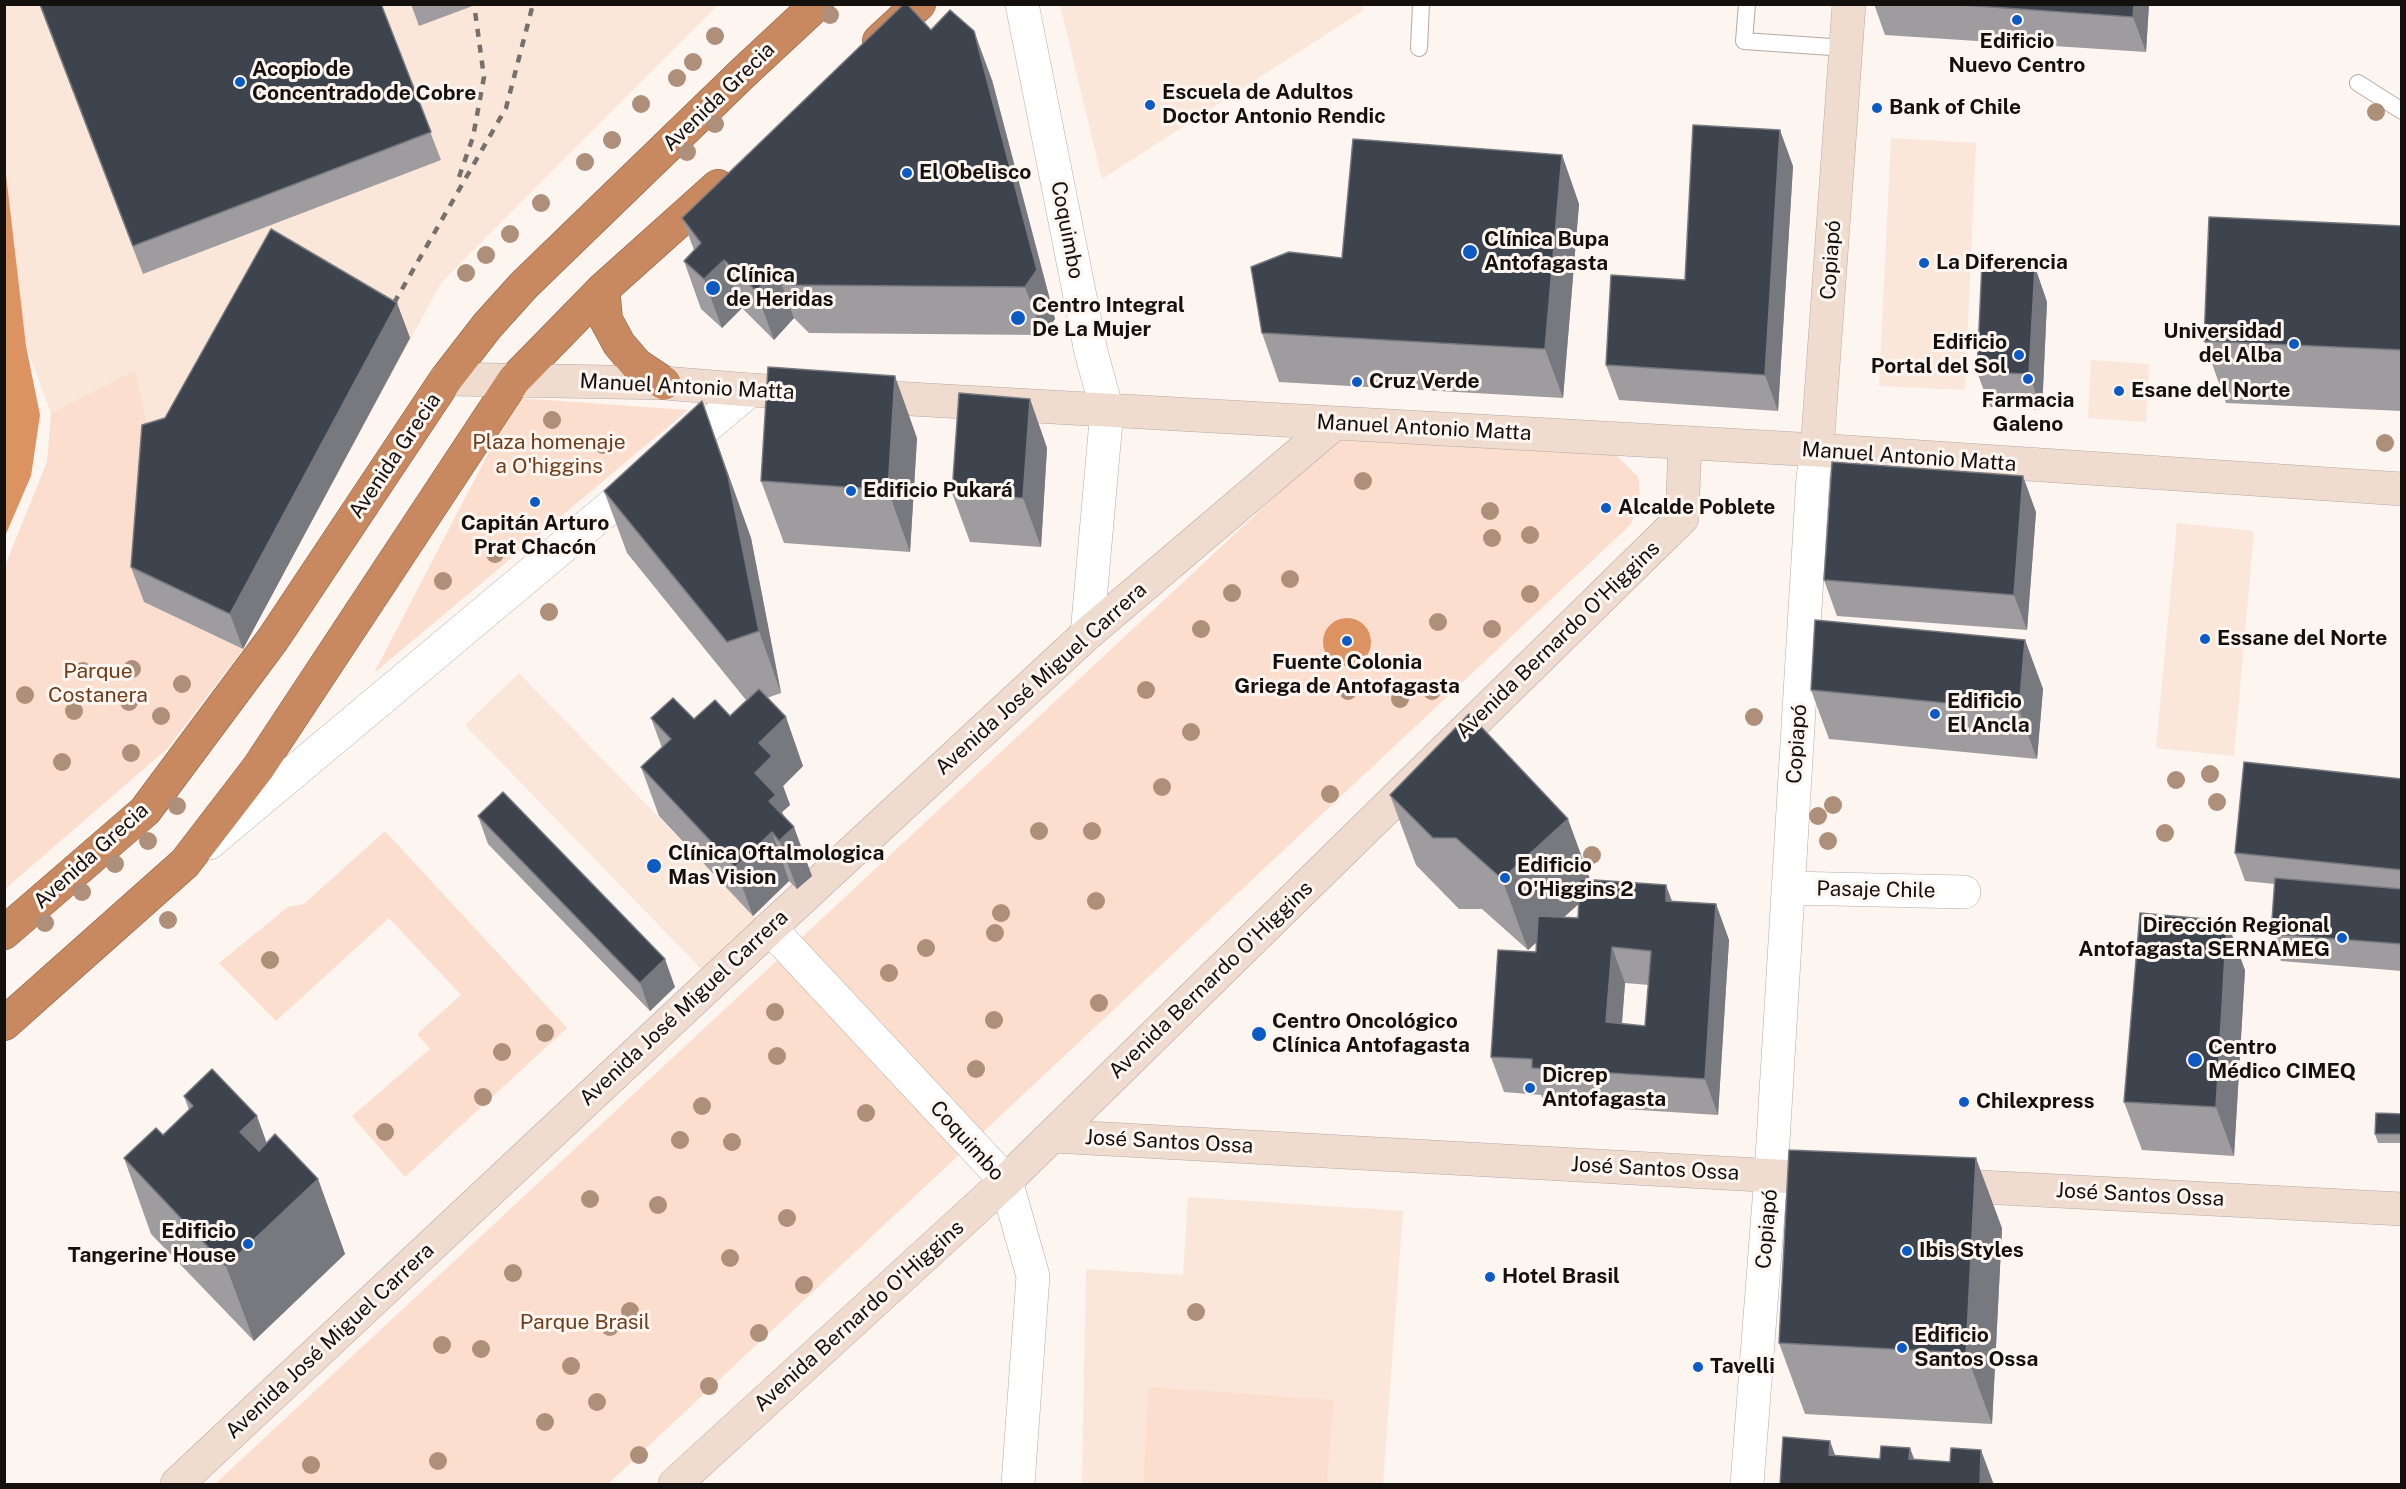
<!DOCTYPE html>
<html>
<head>
<meta charset="utf-8">
<style>
  body { margin:0 }
  #map { position:relative; width:2406px; height:1489px; overflow:hidden; background:#fdf5f0; font-family:"Public Sans",sans-serif }
  canvas { display:block }
  .frame { position:absolute; inset:0; border:6px solid #14100e; pointer-events:none }
</style>
</head>
<body>
<div id="map">
<canvas width="2406" height="1489"></canvas>
<div class="frame"></div>
</div>
<script>
const context = document.querySelector('canvas').getContext('2d');
context.lineJoin = 'round';
function paint(path, color) { context.fillStyle = color; context.fill(path, 'evenodd'); }
const shape = rows => new Path2D(rows.map(r => 'M' + r).join(''));
function stroke(path, color, width, dash) { context.strokeStyle = color; context.lineWidth = width; context.lineCap = dash ? 'butt' : 'round'; context.setLineDash(dash || []); context.stroke(path); }
function write(font, color, halo, rows, align = 'center') {
  context.font = font + ' "Public Sans",sans-serif'; context.lineWidth = 6; context.setLineDash([]); context.textBaseline = 'middle'; context.strokeStyle = halo; context.fillStyle = color; for (const [text, x, y, turn = 0] of rows) {
    context.save(); context.translate(x, y); context.rotate((+turn || 0) * Math.PI / 180); context.textAlign = isNaN(turn) ? turn : align; if (halo) context.strokeText(text, 0, 0); context.fillText(text, 0, 0); context.restore();
  }
}
const built = shape([
  [4,5,718,5,441,283,243,649,144,602,135,372,51,413,26,346,5,166],
  [1361,5,1364,10,1102,179,1060,5],
  [1891,138,1976,143,1965,390,1879,386],
  [2091,360,2149,364,2146,422,2088,418],
  [2177,523,2254,531,2234,756,2156,748],
  [519,673,760,922,706,974,465,725],
  [1188,1197,1403,1211,1383,1484,1082,1484,1086,1269,1183,1275]
]);
const green = shape([
  [135,371,155,460,144,602,243,649,167,749,5,889,4,568,47,462,51,413],
  [517,398,688,410,374,673],
  [1340,436,1616,455,1638,477,1641,505,1629,526,608,1484,215,1484],
  [385,831,567,1028,405,1177,352,1116,430,1049,417,1034,461,995,389,918,276,1021,219,963,288,907,304,904],
  [1149,1387,1333,1400,1327,1484,1143,1484]
]);
const water = shape([
  [5,166,26,346,40,415,31,476,5,536],
  '1323 642a24 24 0 1 1 48 0a24 24 0 1 1-48 0Z'
]);
const lane = shape([
  [1747,4,1744,41,1846,48],
  [1419,48,1421,4],
  [2358,83,2402,111]
]);
const street = shape([
  [1022,4,1091,352,1107,410,1087,634],
  [209,843,750,390],
  [1788,888,1964,892],
  [770,928,1006,1181,1033,1276,1018,1484],
  [1747,1484,1771,1175,1813,477,1817,450]
]);
const secondary = shape([
  [446,379,664,383,750,390,1817,450,2402,489],
  [1817,450,1849,4],
  [1052,1136,1832,1179],
  [1943,1185,2402,1209],
  [177,1484,770,928,1087,634,1335,423],
  [675,1484,1006,1181,1682,518,1685,443]
]);
const highway = shape([
  [879,41,919,4],
  [603,289,606,320,619,344,637,365,664,383],
  [4,933,145,811,273,639,446,379,487,326,524,285,744,72,817,4],
  [4,1024,185,863,258,768,514,380,603,289,718,186]
]);
const rail = shape([
  [459,177,473,137,484,77,474,4],
  [386,317,506,108,533,4]
]);
const trees = [
  [830,15],
  [715,36],
  [693,62],
  [677,78],
  [641,104],
  [2376,112],
  [715,124],
  [612,140],
  [687,152],
  [585,162],
  [541,203],
  [510,234],
  [486,255],
  [466,273],
  [552,420],
  [2385,443],
  [603,445],
  [1363,481],
  [1490,511],
  [1530,535],
  [1492,538],
  [495,554],
  [1290,579],
  [443,581],
  [1232,593],
  [1530,594],
  [549,612],
  [1438,622],
  [1201,629],
  [1492,629],
  [132,669],
  [83,671],
  [182,684],
  [1146,690],
  [1348,691],
  [1432,691],
  [25,695],
  [1400,699],
  [129,702],
  [74,711],
  [161,716],
  [1754,717],
  [1191,732],
  [131,753],
  [62,762],
  [2210,774],
  [2176,780],
  [1162,787],
  [1330,794],
  [2217,802],
  [1833,805],
  [177,806],
  [1818,816],
  [1039,831],
  [1092,831],
  [2165,833],
  [148,841],
  [1828,841],
  [1592,855],
  [115,864],
  [82,892],
  [1096,901],
  [1001,913],
  [168,920],
  [45,923],
  [995,933],
  [926,948],
  [270,960],
  [889,973],
  [1099,1003],
  [775,1012],
  [994,1020],
  [545,1033],
  [502,1052],
  [777,1056],
  [976,1069],
  [483,1097],
  [702,1106],
  [866,1113],
  [385,1132],
  [680,1140],
  [732,1142],
  [590,1199],
  [658,1205],
  [787,1218],
  [730,1258],
  [513,1273],
  [804,1285],
  [630,1311],
  [1196,1312],
  [610,1327],
  [759,1333],
  [442,1345],
  [481,1349],
  [571,1366],
  [709,1386],
  [597,1402],
  [545,1422],
  [639,1455],
  [438,1461],
  [311,1465]
];
const wall = shape([
  [39,4,381,4,441,160,143,274],
  [411,4,478,4,419,26],
  [1874,4,2149,4,2146,52,1885,35],
  [931,30,992,80,1055,319,1043,335,809,333,794,318,774,340,742,308,722,328,701,309,684,261,694,250,682,218],
  [1562,155,1579,204,1563,398,1279,382,1262,333,1342,258],
  [1793,166,1778,411,1619,400,1606,365],
  [2402,226,2402,411,2226,403,2204,341],
  [2035,267,2047,302,2042,410,1990,407,1977,372],
  [397,303,410,338,243,649,144,602,131,567,165,418],
  [1030,399,1047,448,1041,547,970,542,952,493],
  [702,401,751,538,781,693,767,698,803,766,783,786,790,805,782,812,812,876,797,889,789,881,753,916,659,816,641,767,662,748,651,718,694,719,730,716,746,700,627,553,604,491],
  [917,438,910,552,784,543,761,481],
  [2036,512,2027,630,1837,616,1824,580],
  [2025,640,2043,689,2037,759,1829,739,1811,690],
  [2402,779,2402,971,2281,961,2271,934,2275,884,2245,881,2235,853],
  [1390,795,1590,879,1672,901,1716,904,1729,940,1718,1115,1545,1104,1541,1095,1504,1092,1491,1057,1536,952,1537,942,1528,950,1482,909,1459,909,1416,865],
  [1579,904,1578,918,1563,917,1570,911],
  [1625,983,1649,985,1645,1026,1622,1024],
  [478,816,675,987,650,1011,488,844],
  [2245,970,2234,1156,2142,1150,2124,1102],
  [184,1096,267,1143,318,1179,345,1254,254,1341,151,1234,124,1158,163,1135,189,1110],
  [2402,1114,2402,1143,2378,1143,2375,1134],
  [2002,1228,1992,1424,1805,1414,1779,1343]
]);
const shadedWall = shape([
  [2134,4,2149,4,2146,52,2133,17],
  [974,31,992,80,1055,319,1043,335,1025,287],
  [1780,130,1793,166,1778,411,1765,375],
  [1562,155,1579,204,1563,398,1545,349],
  [724,260,742,308,722,328,704,279],
  [2035,267,2047,302,2042,410,2029,374],
  [776,269,794,318,774,340,756,291],
  [397,303,410,338,243,649,230,614],
  [895,376,917,438,910,552,888,490],
  [1030,399,1047,448,1041,547,1023,498],
  [702,401,751,538,781,693,759,631],
  [2023,476,2036,512,2027,630,2014,595],
  [2025,640,2043,689,2037,759,2019,710],
  [786,717,803,766,783,786,790,805,782,812,789,831,794,827,812,876,797,889,755,773,759,743],
  [1568,819,1594,890,1528,950,1502,879],
  [772,832,789,881,753,916,735,867],
  [1666,885,1679,920,1666,901],
  [1716,904,1729,940,1718,1115,1705,1079],
  [2227,921,2245,970,2234,1156,2216,1107],
  [1612,947,1625,983,1619,1058,1606,1022],
  [665,959,675,987,650,1011,640,983],
  [257,1116,284,1191,240,1132],
  [1976,1158,2002,1228,1992,1424,1966,1353],
  [318,1179,345,1254,254,1341,226,1266],
  [1830,1441,1846,1485,1829,1455],
  [1910,1448,1924,1485,1909,1459],
  [1981,1450,1994,1485,1980,1485]
]);
const building = shape([
  [40,4,381,4,431,132,133,246,40,4],
  [904,4,907,4,931,30,950,10,974,31,1037,270,1025,287,792,285,776,269,756,291,724,260,704,279,684,261,701,243,682,218,904,4],
  [1948,4,2134,4,2133,17,1948,4],
  [1693,125,1780,130,1765,375,1606,365,1611,275,1685,280,1693,125],
  [1353,139,1562,155,1545,349,1262,333,1251,267,1289,252,1342,258,1353,139],
  [2209,217,2402,226,2402,350,2204,341,2209,217],
  [271,229,397,303,230,614,131,567,142,425,165,418,271,229],
  [1982,263,2035,267,2029,374,1977,372,1982,263],
  [768,367,895,376,888,490,761,481,768,367],
  [959,393,1030,399,1023,498,952,493,959,393],
  [702,401,728,476,759,631,727,642,604,491,702,401],
  [1832,462,2023,476,2014,595,1824,580,1832,462],
  [1815,620,2025,640,2019,710,1811,690,1815,620],
  [759,689,786,717,759,743,772,756,755,773,776,795,769,801,794,827,779,841,772,832,735,867,641,767,671,739,651,718,673,698,694,719,715,700,730,716,759,689],
  [1469,714,1568,819,1502,879,1456,838,1433,838,1390,795,1469,714],
  [2244,762,2402,779,2402,870,2235,853,2244,762],
  [503,792,665,959,640,983,478,816,503,792],
  [2275,878,2402,889,2402,944,2271,934,2275,878],
  [1580,879,1666,885,1666,901,1716,904,1705,1079,1532,1068,1532,1059,1491,1057,1498,950,1536,952,1538,916,1578,918,1580,879],
  [1612,947,1651,951,1645,1026,1606,1022,1612,947],
  [2140,913,2227,921,2216,1107,2124,1102,2140,913],
  [212,1069,257,1116,240,1132,259,1151,275,1134,318,1179,226,1266,124,1158,156,1128,163,1135,193,1106,184,1096,212,1069],
  [2376,1113,2402,1114,2402,1134,2375,1134,2376,1113],
  [1789,1150,1976,1158,1966,1353,1779,1343,1789,1150],
  [1783,1437,1830,1441,1829,1455,1880,1459,1881,1446,1910,1448,1909,1459,1950,1462,1951,1448,1981,1450,1980,1485,1780,1485,1783,1437]
]);
const markers = [
  [2017,20,6,"#0c5bc5"],
  [240,82,6,"#0c5bc5"],
  [1150,105,6,"#0c5bc5"],
  [1877,108,6,"#0c5bc5"],
  [907,173,6,"#0c5bc5"],
  [1470,252,8,"#0c5bc5"],
  [1924,263,6,"#0c5bc5"],
  [713,288,8,"#0c5bc5"],
  [1018,318,8,"#0c5bc5"],
  [2294,344,6,"#0c5bc5"],
  [2019,355,6,"#0c5bc5"],
  [2028,379,6,"#0c5bc5"],
  [1357,382,6,"#0c5bc5"],
  [2119,391,6,"#0c5bc5"],
  [851,491,6,"#0c5bc5"],
  [535,502,6,"#0c5bc5"],
  [1606,508,6,"#0c5bc5"],
  [2205,639,6,"#0c5bc5"],
  [1347,641,6,"#0c5bc5"],
  [1935,714,6,"#0c5bc5"],
  [654,866,8,"#0c5bc5"],
  [1505,878,6,"#0c5bc5"],
  [2342,938,6,"#0c5bc5"],
  [1259,1034,8,"#0c5bc5"],
  [2195,1060,8,"#0c5bc5"],
  [1530,1088,6,"#0c5bc5"],
  [1964,1102,6,"#0c5bc5"],
  [248,1244,6,"#0c5bc5"],
  [1907,1251,6,"#0c5bc5"],
  [1490,1277,6,"#0c5bc5"],
  [1902,1348,6,"#0c5bc5"],
  [1698,1367,6,"#0c5bc5"]
];
const poiNames = [
  ["Edificio",2017,42,"center"],
  ["Nuevo Centro",2017,66,"center"],
  ["Acopio de",252,70],
  ["Concentrado de Cobre",252,94],
  ["Escuela de Adultos",1162,93],
  ["Doctor Antonio Rendic",1162,117],
  ["Bank of Chile",1889,108],
  ["El Obelisco",919,173],
  ["Clínica Bupa",1484,240],
  ["Antofagasta",1484,264],
  ["La Diferencia",1936,263],
  ["Clínica",726,276],
  ["de Heridas",726,300],
  ["Centro Integral",1032,306],
  ["De La Mujer",1032,330],
  ["Universidad",2282,332,"right"],
  ["del Alba",2282,356,"right"],
  ["Edificio",2007,343,"right"],
  ["Portal del Sol",2007,367,"right"],
  ["Cruz Verde",1369,382],
  ["Esane del Norte",2131,391],
  ["Farmacia",2028,401,"center"],
  ["Galeno",2028,425,"center"],
  ["Edificio Pukará",863,491],
  ["Alcalde Poblete",1618,508],
  ["Capitán Arturo",535,524,"center"],
  ["Prat Chacón",535,548,"center"],
  ["Essane del Norte",2217,639],
  ["Fuente Colonia",1347,663,"center"],
  ["Griega de Antofagasta",1347,687,"center"],
  ["Edificio",1947,702],
  ["El Ancla",1947,726],
  ["Clínica Oftalmologica",668,854],
  ["Mas Vision",668,878],
  ["Edificio",1517,866],
  ["O'Higgins 2",1517,890],
  ["Dirección Regional",2330,926,"right"],
  ["Antofagasta SERNAMEG",2330,950,"right"],
  ["Centro Oncológico",1272,1022],
  ["Clínica Antofagasta",1272,1046],
  ["Centro",2208,1048],
  ["Médico CIMEQ",2208,1072],
  ["Dicrep",1542,1076],
  ["Antofagasta",1542,1100],
  ["Chilexpress",1976,1102],
  ["Edificio",236,1232,"right"],
  ["Tangerine House",236,1256,"right"],
  ["Ibis Styles",1919,1251],
  ["Hotel Brasil",1502,1277],
  ["Edificio",1914,1336],
  ["Santos Ossa",1914,1360],
  ["Tavelli",1710,1367]
];
const streetNames = [
  ["Avenida Grecia",719,97,-44],
  ["Coquimbo",1067,230,79],
  ["Copiapó",1831,260,-86],
  ["Manuel Antonio Matta",687,387,3],
  ["Manuel Antonio Matta",1424,428,3],
  ["Avenida Grecia",395,456,-56],
  ["Manuel Antonio Matta",1909,457,4],
  ["Avenida Bernardo O'Higgins",1558,640,-44],
  ["Avenida José Miguel Carrera",1041,679,-42],
  ["Copiapó",1797,744,-86],
  ["Avenida Grecia",91,856,-42],
  ["Pasaje Chile",1876,890,1],
  ["Avenida Bernardo O'Higgins",1211,980,-44],
  ["Avenida José Miguel Carrera",684,1008,-43],
  ["Coquimbo",967,1141,48],
  ["José Santos Ossa",1169,1142,3],
  ["José Santos Ossa",1655,1169,3],
  ["José Santos Ossa",2140,1195,3],
  ["Copiapó",1767,1229,-85],
  ["Avenida Bernardo O'Higgins",859,1316,-42],
  ["Avenida José Miguel Carrera",330,1341,-43]
];
const parkNames = [
  ["Plaza homenaje",549,443],
  ["a O'higgins",549,467],
  ["Parque",98,672],
  ["Costanera",98,696],
  ["Parque Brasil",585,1323]
];
paint(built, '#fbe6da');
paint(green, '#fbdecd');
paint(water, '#dd9262');
stroke(lane, '#b6a9a2', 18);
stroke(street, '#b6a9a2', 34);
stroke(secondary, '#b6a9a2', 34);
stroke(highway, '#8a5f43', 34);
stroke(lane, '#fff', 16);
stroke(street, '#fff', 33);
stroke(secondary, '#efdccf', 33);
stroke(highway, '#c98960', 33);
stroke(rail, '#76706d', 4.5, [8, 8]);
context.fillStyle = '#ae8f7a';
for (const [x, y] of trees) { context.beginPath(); context.arc(x, y, 9, 0, 2 * Math.PI); context.fill(); }
paint(wall, '#9e9c9f');
paint(shadedWall, '#77797f');
paint(building, '#3e444e');
stroke(building, '#77797f', 1.5);
for (const [x, y, r, color] of markers) { const dot = new Path2D(); dot.arc(x, y, r, 0, 2 * Math.PI); context.fillStyle = color; context.fill(dot); stroke(dot, '#fdf5f0', 2); }
write('bold 21px', '#14100e', '#fdf5f0', poiNames, 'left');
write('21px', '#14100e', '#fdf5f0', streetNames);
write('21px', '#6e3c19', '#fdf5f0', parkNames);
</script>
</body>
</html>
